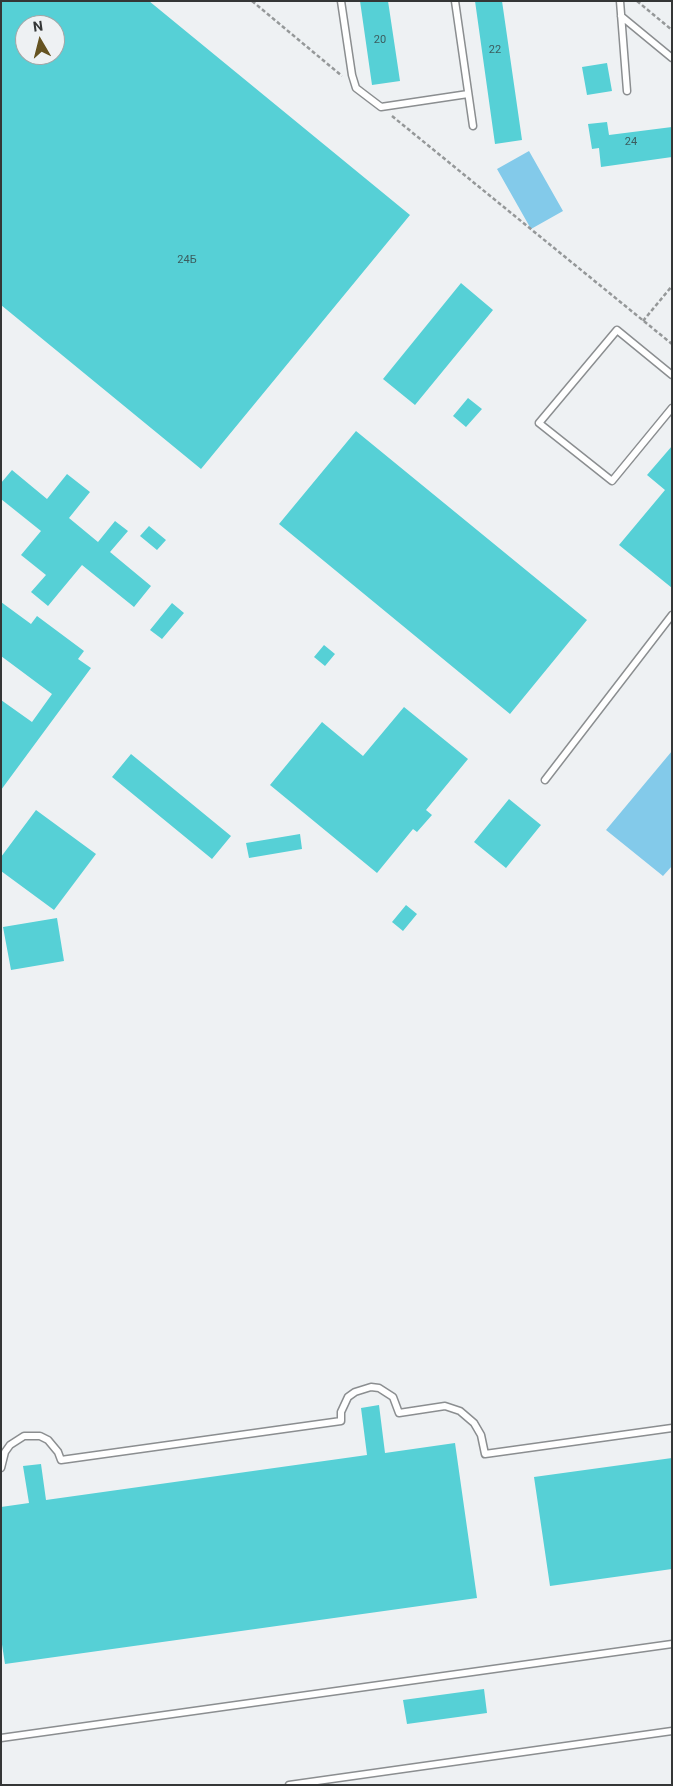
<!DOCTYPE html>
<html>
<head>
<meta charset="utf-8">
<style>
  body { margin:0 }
  #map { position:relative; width:673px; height:1786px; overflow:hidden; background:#eef1f3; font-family:Roboto,sans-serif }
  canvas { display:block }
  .frame { position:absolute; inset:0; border:2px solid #343636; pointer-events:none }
  .north { position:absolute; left:15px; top:15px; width:50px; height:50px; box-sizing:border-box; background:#eef1f3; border:1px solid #a4a6a7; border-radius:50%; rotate:352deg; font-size:14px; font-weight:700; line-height:20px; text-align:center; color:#343636 }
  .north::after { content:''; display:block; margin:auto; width:18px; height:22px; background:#655321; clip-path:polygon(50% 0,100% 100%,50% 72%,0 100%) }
</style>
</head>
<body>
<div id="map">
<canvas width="673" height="1786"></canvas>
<div class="frame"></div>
<div class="north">N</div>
</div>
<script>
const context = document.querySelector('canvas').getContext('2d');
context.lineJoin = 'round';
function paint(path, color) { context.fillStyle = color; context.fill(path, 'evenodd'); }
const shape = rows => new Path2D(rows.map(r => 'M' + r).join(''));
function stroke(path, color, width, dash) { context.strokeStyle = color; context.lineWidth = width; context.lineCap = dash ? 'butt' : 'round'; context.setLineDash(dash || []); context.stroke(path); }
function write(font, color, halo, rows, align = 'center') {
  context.font = font + ' Roboto,sans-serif'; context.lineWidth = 4; context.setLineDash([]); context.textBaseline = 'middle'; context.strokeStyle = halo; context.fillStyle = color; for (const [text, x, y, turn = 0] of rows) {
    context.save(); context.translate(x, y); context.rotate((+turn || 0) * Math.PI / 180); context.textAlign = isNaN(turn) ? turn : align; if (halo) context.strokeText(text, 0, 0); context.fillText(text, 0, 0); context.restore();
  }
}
const green = shape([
  [529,151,563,211,531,229,497,169],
  [672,751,672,866,663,876,606,830]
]);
const building = shape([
  [1,1,149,1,410,215,201,469,1,305],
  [25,25,55,25,55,55,25,55],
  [360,1,388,1,400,81,372,85],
  [475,1,502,1,522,140,495,144],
  [607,63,612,91,587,95,582,67],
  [607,122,609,135,672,127,672,157,601,167,599,148,592,149,588,124],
  [461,283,493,310,415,405,383,379],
  [468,398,482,409,466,427,453,416],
  [356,431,587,620,510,714,279,524],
  [672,446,672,588,619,545,665,490,647,475],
  [12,470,47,499,67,474,90,492,69,518,98,542,115,521,128,531,110,552,151,586,134,607,82,565,48,606,31,592,46,575,21,555,41,531,1,499,1,483],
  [149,526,166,540,157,550,140,536],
  [1,602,31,624,37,616,84,651,78,659,91,668,1,790,1,700,32,722,52,694,1,656],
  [172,603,184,613,162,639,150,630],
  [324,645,335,654,325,666,314,657],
  [404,707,468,759,426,810,432,815,417,832,413,829,377,873,270,785,322,722,363,756],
  [131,754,231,836,212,859,112,777],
  [509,799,541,825,506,868,474,842],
  [36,810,96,854,54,910,1,871,1,857],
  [300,834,302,849,249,858,246,843],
  [406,905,417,914,403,931,392,922],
  [57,918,64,961,11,970,3,927],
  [379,1405,385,1453,455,1443,477,1598,5,1664,1,1638,1,1507,29,1503,23,1466,41,1464,46,1500,367,1455,361,1408],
  [672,1458,672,1569,550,1586,534,1477],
  [484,1689,487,1713,407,1724,403,1700]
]);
const path = shape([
  [252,1,342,76],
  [637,1,672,30],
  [392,116,672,344],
  [643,321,672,286]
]);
const service = shape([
  [341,1,352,75,356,88,381,107,468,94],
  [455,1,473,126],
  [620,1,627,91],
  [621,16,672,58],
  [672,375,617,330,539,423,612,481,672,408],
  [545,780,672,615],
  [1,1468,5,1452,10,1445,24,1436,40,1436,48,1440,58,1452,61,1460,341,1421,341,1412,348,1397,355,1392,371,1387,379,1388,393,1397,399,1413,445,1406,460,1411,474,1423,481,1435,485,1454,672,1428],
  [1,1738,672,1644],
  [289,1785,672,1731]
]);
const numberNames = [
  ["20",380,40],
  ["22",495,50],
  ["24",631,142],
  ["24Б",187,260]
];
paint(green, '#83caea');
paint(building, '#56d0d6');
stroke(service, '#8b8e90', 9);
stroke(path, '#959899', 2.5, [4, 2.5]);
stroke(service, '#fff', 6);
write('11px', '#3c5c5e', null, numberNames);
</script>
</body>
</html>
